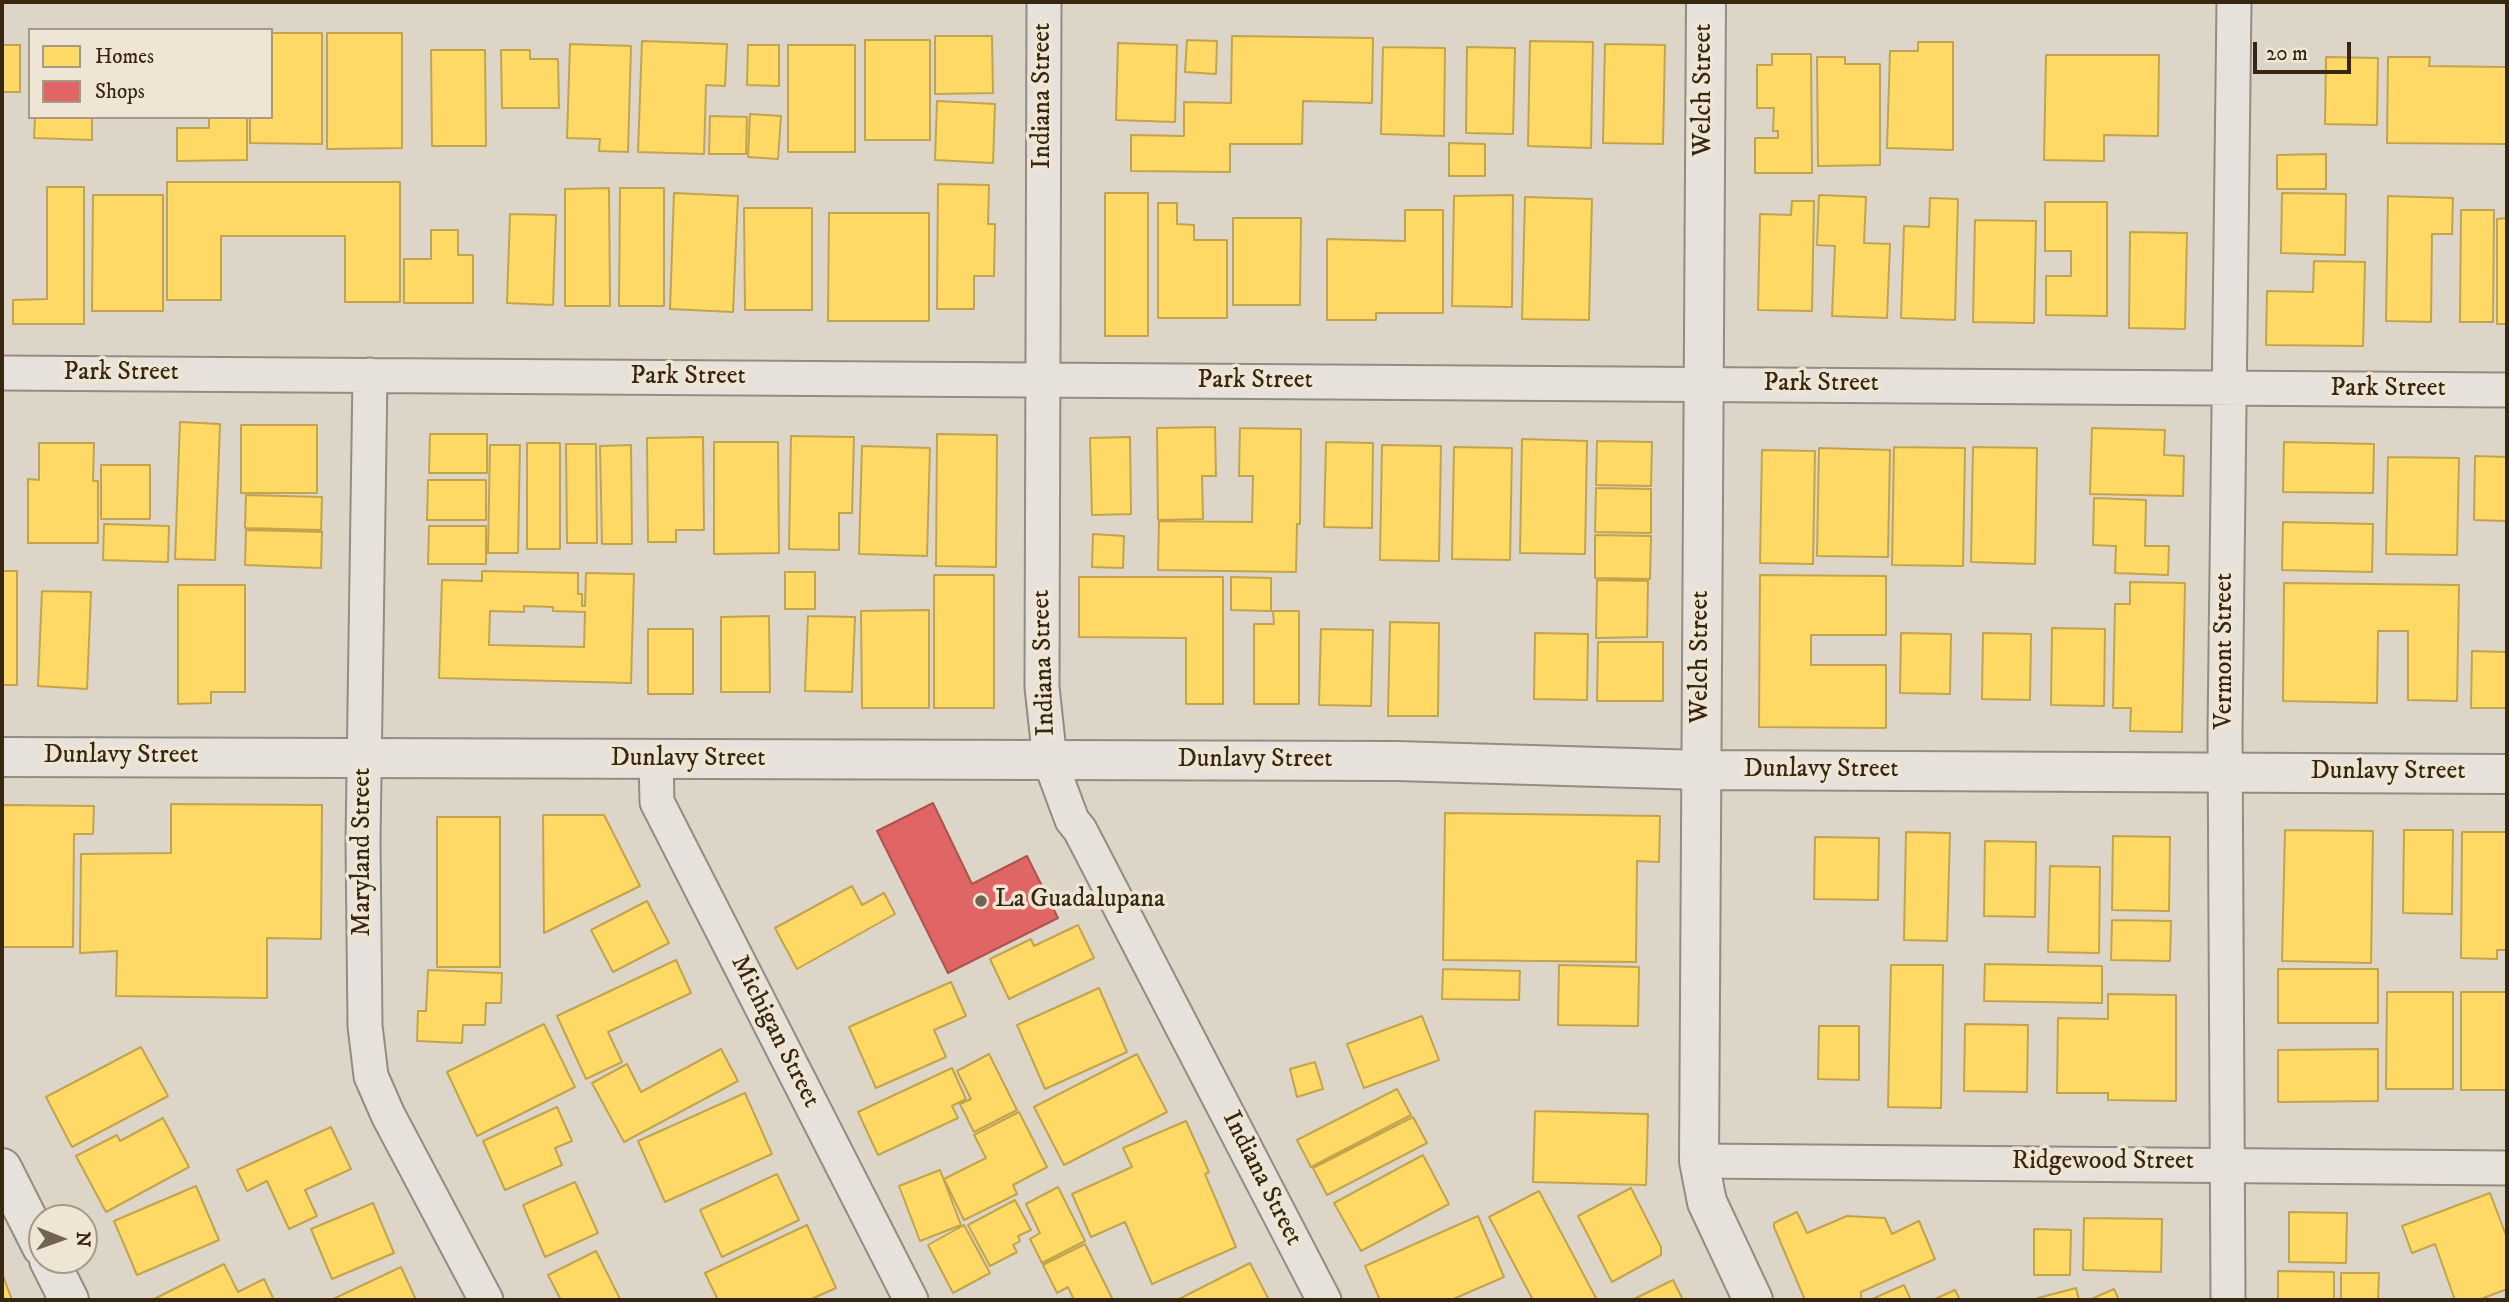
<!DOCTYPE html>
<html>
<head>
<meta charset="utf-8">
<style>
  body { margin:0 }
  #map { position:relative; width:2509px; height:1302px; overflow:hidden; background:#ddd5c7; font-family:"IM FELL DW Pica",serif }
  canvas { display:block }
  .frame { position:absolute; inset:0; border:4px solid #382710; pointer-events:none }
  .legend { position:absolute; left:28px; top:28px; width:245px; height:91px; box-sizing:border-box; background:#efe5d5; border:2px solid #a69986; margin:0; padding:9px 12px; list-style:none; font-size:21px; color:#382710 }
  .legend li { display:flex; align-items:center; gap:14px; height:35px }
  .legend b { width:35px; border:2px solid #a69986 }
  .north { position:absolute; left:28px; top:1204px; width:70px; height:70px; box-sizing:border-box; background:#efe5d5; border:2px solid #a69986; border-radius:50%; rotate:91deg; font-size:19px; font-weight:700; line-height:28px; text-align:center; color:#382710 }
  .north::after { content:''; display:block; margin:auto; width:24px; height:32px; background:#726450; clip-path:polygon(50% 0,100% 100%,50% 72%,0 100%) }
  .scale { position:absolute; left:2253px; top:42px; width:98px; height:32px; box-sizing:border-box; border:4px solid #382710; border-top:0; padding-left:9px; font-size:21px; line-height:24px; white-space:nowrap; color:#382710; -webkit-text-stroke:5px #efe5d5; paint-order:stroke }
</style>
</head>
<body>
<div id="map">
<canvas width="2509" height="1302"></canvas>
<div class="frame"></div>
<ul class="legend">
<li><b style="height:19px;background:#ffd966"></b>Homes</li>
<li><b style="height:19px;background:#e06666"></b>Shops</li>
</ul>
<div class="north">N</div>
<div class="scale">20 m</div>
</div>
<script>
const context = document.querySelector('canvas').getContext('2d');
context.lineJoin = 'round';
function paint(path, color) { context.fillStyle = color; context.fill(path, 'evenodd'); }
const shape = rows => new Path2D(rows.map(r => 'M' + r).join(''));
function stroke(path, color, width, dash) { context.strokeStyle = color; context.lineWidth = width; context.lineCap = dash ? 'butt' : 'round'; context.setLineDash(dash || []); context.stroke(path); }
function write(font, color, halo, rows, align = 'center') {
  context.font = font + ' "IM FELL DW Pica",serif'; context.lineWidth = 7; context.setLineDash([]); context.textBaseline = 'middle'; context.strokeStyle = halo; context.fillStyle = color; for (const [text, x, y, turn = 0] of rows) {
    context.save(); context.translate(x, y); context.rotate((+turn || 0) * Math.PI / 180); context.textAlign = isNaN(turn) ? turn : align; if (halo) context.strokeText(text, 0, 0); context.fillText(text, 0, 0); context.restore();
  }
}
const homes = shape([
  [271,33,322,33,322,144,250,143,250,117,271,117,271,33],
  [327,33,402,33,402,148,327,149,327,33],
  [935,36,992,36,993,93,935,94,935,36],
  [1232,36,1373,38,1372,103,1303,101,1302,144,1230,144,1230,172,1131,171,1131,135,1184,136,1184,102,1231,103,1232,36],
  [865,40,930,40,930,140,865,140,865,40],
  [1187,40,1217,41,1216,74,1185,72,1187,40],
  [642,41,727,44,725,86,706,85,704,154,638,152,642,41],
  [1530,41,1593,42,1591,148,1528,146,1530,41],
  [1918,42,1953,42,1953,150,1887,148,1890,51,1918,51,1918,42],
  [1118,43,1177,45,1175,122,1116,120,1118,43],
  [570,44,631,46,628,152,599,151,600,139,567,138,570,44],
  [1605,44,1665,45,1663,144,1603,143,1605,44],
  [2,45,20,45,20,92,2,92,2,45],
  [748,45,779,45,779,86,747,85,748,45],
  [788,45,855,45,855,152,788,152,788,45],
  [1383,47,1445,48,1444,136,1381,134,1383,47],
  [1467,47,1515,48,1513,134,1466,133,1467,47],
  [431,50,485,50,486,146,432,146,431,50],
  [501,50,530,50,530,59,558,59,559,108,502,108,501,50],
  [1772,54,1811,54,1812,173,1755,173,1755,138,1778,138,1778,131,1773,131,1774,108,1757,108,1757,65,1772,65,1772,54],
  [2046,55,2159,55,2158,136,2104,135,2104,161,2044,160,2046,55],
  [1817,57,1845,57,1845,64,1880,64,1880,165,1818,166,1817,57],
  [2326,57,2378,58,2377,125,2325,124,2326,57],
  [2388,57,2430,57,2429,66,2507,67,2507,144,2387,143,2388,57],
  [937,101,995,104,993,163,935,160,937,101],
  [750,114,781,116,778,159,748,157,750,114],
  [710,116,747,117,746,154,709,154,710,116],
  [35,117,92,117,92,140,34,138,35,117],
  [209,117,247,117,247,160,177,161,177,128,209,128,209,117],
  [1449,143,1485,144,1485,176,1449,176,1449,143],
  [2326,154,2326,189,2277,189,2277,155,2326,154],
  [167,182,400,182,400,302,345,302,345,236,221,236,221,300,167,300,167,182],
  [938,184,989,185,988,224,995,224,994,276,974,276,974,309,937,309,938,184],
  [47,187,84,187,84,324,13,324,13,300,47,299,47,187],
  [609,188,610,306,565,306,565,189,609,188],
  [620,188,664,188,664,306,619,306,620,188],
  [674,193,738,196,733,312,670,309,674,193],
  [1105,193,1148,193,1148,336,1105,336,1105,193],
  [2282,193,2346,194,2345,255,2281,253,2282,193],
  [93,195,163,195,163,311,92,311,93,195],
  [1513,195,1512,307,1452,306,1454,196,1513,195],
  [1819,195,1866,197,1864,243,1890,244,1887,318,1832,316,1835,246,1817,245,1819,195],
  [2388,196,2453,198,2452,234,2432,234,2431,322,2386,321,2388,196],
  [1525,197,1592,199,1589,320,1522,319,1525,197],
  [1930,198,1958,199,1955,320,1901,318,1904,226,1929,227,1930,198],
  [1792,201,1814,201,1812,311,1758,310,1760,214,1791,215,1792,201],
  [2045,202,2107,202,2107,316,2046,315,2046,276,2071,276,2071,251,2045,251,2045,202],
  [1158,203,1177,203,1177,224,1194,225,1194,240,1227,240,1227,318,1158,318,1158,203],
  [744,208,812,208,812,310,745,310,744,208],
  [1405,210,1443,210,1443,313,1376,313,1376,320,1327,320,1327,239,1405,241,1405,210],
  [2461,210,2494,210,2493,322,2460,322,2461,210],
  [829,213,929,213,929,321,828,321,829,213],
  [510,214,556,215,553,305,507,303,510,214],
  [1233,218,1301,218,1300,305,1233,305,1233,218],
  [2507,218,2507,324,2497,324,2497,219,2507,218],
  [1975,220,2036,221,2034,323,1973,322,1975,220],
  [431,230,458,230,458,255,473,255,473,303,404,303,404,259,431,259,431,230],
  [2130,232,2187,233,2185,329,2129,328,2130,232],
  [2314,261,2365,262,2363,346,2266,345,2267,291,2313,292,2314,261],
  [180,422,220,424,215,560,175,559,180,422],
  [241,425,317,425,317,493,241,493,241,425],
  [1215,427,1216,476,1202,476,1203,519,1158,520,1157,428,1215,427],
  [1240,428,1301,429,1300,524,1297,524,1296,572,1158,570,1159,521,1252,522,1253,476,1239,476,1240,428],
  [2092,428,2165,430,2164,455,2184,456,2183,496,2090,494,2092,428],
  [430,434,487,434,487,473,429,473,430,434],
  [937,434,997,435,996,567,936,566,937,434],
  [791,436,854,437,852,513,839,513,839,550,789,549,791,436],
  [703,437,704,530,676,530,676,542,648,542,647,438,703,437],
  [1130,437,1131,514,1092,515,1090,438,1130,437],
  [1522,439,1587,441,1585,554,1520,553,1522,439],
  [1597,441,1652,442,1651,486,1596,485,1597,441],
  [714,442,778,442,779,553,714,554,714,442],
  [1326,442,1373,443,1372,528,1324,527,1326,442],
  [2284,442,2374,444,2373,493,2283,492,2284,442],
  [39,443,94,443,93,481,98,481,98,543,28,543,28,479,39,480,39,443],
  [527,443,560,443,560,549,527,549,527,443],
  [566,444,596,444,597,543,567,543,566,444],
  [490,445,520,445,518,553,488,553,490,445],
  [631,445,632,544,602,544,600,446,631,445],
  [1382,445,1441,446,1439,561,1380,560,1382,445],
  [862,446,930,448,927,556,859,554,862,446],
  [1454,447,1512,448,1510,560,1452,559,1454,447],
  [1894,447,1965,448,1963,566,1892,565,1894,447],
  [1973,447,2037,448,2035,564,1971,562,1973,447],
  [1819,448,1890,450,1888,557,1817,556,1819,448],
  [1762,450,1815,451,1813,564,1760,563,1762,450],
  [2475,456,2507,457,2507,521,2474,520,2475,456],
  [2388,457,2459,458,2457,555,2386,554,2388,457],
  [101,465,150,465,150,519,101,519,101,465],
  [428,480,486,480,486,520,427,520,428,480],
  [1596,488,1651,489,1651,533,1595,532,1596,488],
  [246,495,322,497,321,530,245,528,246,495],
  [2094,498,2146,500,2145,546,2169,546,2168,575,2115,573,2116,546,2093,545,2094,498],
  [2283,522,2373,524,2372,572,2282,570,2283,522],
  [104,524,169,526,168,562,103,560,104,524],
  [429,526,486,526,486,564,428,564,429,526],
  [246,530,322,532,321,568,245,565,246,530],
  [1093,534,1124,536,1123,568,1092,567,1093,534],
  [1595,535,1651,536,1650,579,1595,578,1595,535],
  [2,571,17,571,17,685,2,685,2,571],
  [482,571,578,573,578,594,582,594,582,606,585,606,586,573,634,574,631,683,439,678,442,580,482,581,482,571],
  [524,606,553,607,553,611,585,612,584,647,489,645,490,611,524,612,524,606],
  [785,572,815,572,815,609,785,609,785,572],
  [934,575,994,575,994,708,934,708,934,575],
  [1760,575,1886,576,1886,635,1811,635,1811,665,1886,665,1886,728,1759,727,1760,575],
  [1079,577,1223,577,1223,704,1186,704,1186,638,1079,637,1079,577],
  [1231,577,1271,578,1271,611,1231,610,1231,577],
  [1597,580,1648,581,1647,637,1596,638,1597,580],
  [2130,582,2185,583,2182,732,2130,731,2131,708,2113,708,2115,604,2130,604,2130,582],
  [2284,583,2459,585,2457,701,2408,700,2408,631,2378,631,2377,703,2283,701,2284,583],
  [178,585,245,585,245,692,211,692,211,703,178,704,178,585],
  [42,591,91,592,87,689,38,686,42,591],
  [929,610,929,708,862,708,861,611,929,610],
  [1273,611,1299,611,1299,704,1254,704,1254,624,1274,624,1273,611],
  [769,616,770,692,721,692,721,617,769,616],
  [808,616,855,617,852,692,805,691,808,616],
  [1390,622,1439,623,1438,716,1388,716,1390,622],
  [2052,628,2105,629,2104,706,2051,705,2052,628],
  [648,629,693,629,693,694,648,694,648,629],
  [1321,629,1373,630,1371,706,1319,705,1321,629],
  [1535,633,1588,634,1587,700,1534,699,1535,633],
  [1901,633,1951,634,1950,694,1900,693,1901,633],
  [1983,633,2031,634,2030,700,1982,699,1983,633],
  [1598,642,1663,642,1663,701,1597,701,1598,642],
  [2472,651,2507,652,2507,708,2471,708,2472,651],
  [171,804,322,805,321,939,267,938,267,998,116,996,117,951,80,953,81,854,171,853,171,804],
  [2,805,94,806,93,834,74,834,73,947,2,947,2,805],
  [1445,813,1660,816,1659,862,1637,861,1636,962,1443,960,1445,813],
  [543,815,604,815,640,886,544,933,543,815],
  [437,817,500,817,500,967,437,967,437,817],
  [2285,830,2373,831,2371,963,2282,961,2285,830],
  [2404,830,2453,830,2452,914,2403,913,2404,830],
  [1906,832,1950,833,1947,941,1904,940,1906,832],
  [2462,832,2507,832,2507,950,2497,950,2497,959,2461,958,2462,832],
  [2113,836,2170,837,2169,911,2112,910,2113,836],
  [1815,837,1879,838,1878,900,1814,899,1815,837],
  [1985,841,2036,842,2035,917,1984,916,1985,841],
  [2050,866,2100,867,2099,953,2048,952,2050,866],
  [852,886,862,905,884,893,895,914,797,969,775,928,852,886],
  [647,901,669,943,613,972,591,930,647,901],
  [2112,920,2171,921,2170,961,2111,960,2112,920],
  [1078,925,1094,958,1009,999,990,959,1031,939,1034,946,1078,925],
  [676,960,691,993,608,1032,622,1062,586,1079,557,1016,676,960],
  [1985,964,2102,966,2102,1003,1984,1001,1985,964],
  [1559,965,1639,967,1638,1026,1558,1025,1559,965],
  [1891,965,1943,965,1941,1108,1888,1107,1891,965],
  [1443,969,1520,971,1519,1000,1442,999,1443,969],
  [2278,969,2378,969,2378,1023,2278,1023,2278,969],
  [428,970,502,973,501,1003,486,1003,485,1025,463,1025,462,1043,417,1041,418,1011,426,1011,428,970],
  [951,982,966,1016,934,1030,946,1057,876,1088,849,1027,951,982],
  [1099,988,1127,1052,1045,1089,1017,1025,1099,988],
  [2387,992,2453,992,2453,1089,2386,1089,2387,992],
  [2461,992,2507,992,2507,1090,2461,1090,2461,992],
  [2108,994,2176,995,2176,1101,2108,1100,2108,1093,2057,1093,2058,1018,2108,1019,2108,994],
  [1422,1016,1439,1060,1364,1088,1347,1044,1422,1016],
  [544,1024,575,1087,477,1136,447,1072,544,1024],
  [1965,1024,2028,1025,2027,1092,1964,1091,1965,1024],
  [1819,1026,1859,1026,1859,1080,1818,1079,1819,1026],
  [141,1047,168,1096,72,1147,46,1097,141,1047],
  [721,1049,738,1081,624,1142,592,1083,627,1064,641,1092,721,1049],
  [2378,1049,2378,1101,2278,1102,2278,1050,2378,1049],
  [989,1054,1017,1110,974,1132,960,1104,971,1099,957,1071,989,1054],
  [1137,1054,1167,1112,1064,1165,1034,1107,1137,1054],
  [1315,1062,1323,1089,1297,1097,1290,1069,1315,1062],
  [952,1068,966,1099,952,1106,958,1118,878,1155,858,1112,952,1068],
  [1397,1089,1411,1115,1311,1167,1297,1140,1397,1089],
  [745,1093,772,1154,665,1202,638,1141,745,1093],
  [557,1107,572,1141,555,1148,562,1165,505,1190,483,1141,557,1107],
  [1535,1111,1648,1114,1646,1185,1533,1182,1535,1111],
  [1019,1112,1047,1167,1013,1185,1017,1194,964,1220,944,1179,986,1158,974,1135,1019,1112],
  [1413,1117,1427,1143,1327,1195,1313,1168,1413,1117],
  [163,1118,189,1167,106,1212,76,1156,117,1135,120,1141,163,1118],
  [1186,1121,1209,1172,1205,1174,1236,1247,1152,1284,1125,1222,1091,1237,1072,1194,1132,1167,1123,1148,1186,1121],
  [331,1127,351,1169,305,1190,317,1216,289,1229,267,1181,247,1191,237,1170,331,1127],
  [1423,1155,1449,1204,1361,1251,1334,1203,1423,1155],
  [940,1170,961,1225,920,1241,899,1186,940,1170],
  [777,1174,799,1220,722,1257,700,1210,777,1174],
  [575,1182,598,1233,545,1257,523,1205,575,1182],
  [196,1186,219,1240,137,1275,114,1221,196,1186],
  [1058,1187,1085,1241,1042,1263,1030,1239,1040,1233,1026,1204,1058,1187],
  [1631,1188,1661,1247,1661,1255,1612,1282,1578,1216,1631,1188],
  [1539,1191,1597,1300,1533,1300,1489,1217,1539,1191],
  [2490,1193,2507,1238,2507,1289,2478,1300,2455,1300,2435,1244,2412,1253,2402,1226,2490,1193],
  [1015,1200,1031,1230,1018,1236,1020,1241,1013,1245,1017,1252,990,1266,968,1225,1015,1200],
  [373,1203,394,1253,332,1279,311,1229,373,1203],
  [1797,1212,1807,1233,1847,1216,1885,1218,1892,1234,1919,1221,1935,1259,1861,1292,1861,1300,1805,1300,1774,1227,1774,1223,1797,1212],
  [2289,1212,2347,1213,2346,1263,2289,1262,2289,1212],
  [1478,1216,1504,1277,1451,1300,1380,1300,1365,1266,1478,1216],
  [2084,1218,2162,1219,2161,1272,2083,1270,2084,1218],
  [807,1225,836,1288,809,1300,718,1300,705,1273,807,1225],
  [964,1225,990,1273,953,1293,928,1245,964,1225],
  [2034,1229,2071,1230,2070,1275,2034,1275,2034,1229],
  [1085,1244,1113,1300,1074,1300,1068,1287,1057,1293,1043,1265,1085,1244],
  [596,1251,620,1299,561,1300,548,1275,596,1251],
  [1250,1263,1269,1300,1177,1300,1250,1263],
  [224,1264,238,1292,264,1279,274,1300,152,1300,224,1264],
  [401,1267,416,1300,331,1300,401,1267],
  [2278,1271,2334,1272,2334,1300,2278,1300,2278,1271],
  [2,1273,12,1300,2,1300,2,1273],
  [2341,1273,2379,1273,2378,1300,2341,1300,2341,1273],
  [1673,1280,1683,1300,1632,1300,1673,1280],
  [1904,1285,1911,1300,1870,1300,1904,1285],
  [2076,1288,2079,1300,2039,1300,2038,1298,2076,1288],
  [2114,1289,2119,1300,2089,1300,2114,1289],
  [1955,1290,1960,1300,1933,1300,1955,1290]
]);
const shops = shape([
  [933,803,972,884,1027,856,1058,918,948,973,877,831,933,803]
]);
const minor = shape([
  [1044,2,1042,687,1050,761,1072,820,1080,830,1324,1300],
  [2,373,2507,390],
  [370,375,363,841,365,1026,371,1076,388,1115,486,1300],
  [656,760,657,802,911,1300],
  [1699,1161,2507,1168],
  [2228,1300,2225,732,2234,2]
]);
const tertiary = shape([
  [1706,2,1699,1161,1707,1202,1753,1300],
  [2,757,1396,761,1701,770,2507,774],
  [2,1168,42,1247],
  [49,1260,69,1300]
]);
const markers = [
  [981,901,7,"#726450"]
];
const streetNames = [
  ["Welch Street",1705,90,-90],
  ["Indiana Street",1044,96,-90],
  ["Park Street",121,374],
  ["Park Street",688,378],
  ["Park Street",1255,382],
  ["Park Street",1821,385],
  ["Park Street",2388,390],
  ["Vermont Street",2226,651,-90],
  ["Welch Street",1702,657,-90],
  ["Indiana Street",1045,663,-92],
  ["Dunlavy Street",121,757],
  ["Dunlavy Street",688,760],
  ["Dunlavy Street",1255,761],
  ["Dunlavy Street",1821,771],
  ["Dunlavy Street",2388,773],
  ["Maryland Street",364,852,-90],
  ["Michigan Street",774,1032,63],
  ["Ridgewood Street",2103,1163],
  ["Indiana Street",1261,1179,63]
];
const poiNames = [
  ["La Guadalupana",995,901]
];
paint(homes, '#ffd966');
stroke(homes, '#c3a44c', 2);
paint(shops, '#e06666');
stroke(shops, '#ae534c', 2);
stroke(minor, '#938c82', 37);
stroke(tertiary, '#938c82', 42);
stroke(minor, '#e6e1da', 33);
stroke(tertiary, '#e6e1da', 38);
for (const [x, y, r, color] of markers) { const dot = new Path2D(); dot.arc(x, y, r, 0, 2 * Math.PI); context.fillStyle = color; context.fill(dot); stroke(dot, '#efe5d5', 2.5); }
write('26px', '#382710', '#efe5d5', streetNames);
write('26px', '#382710', '#efe5d5', poiNames, 'left');
</script>
</body>
</html>
